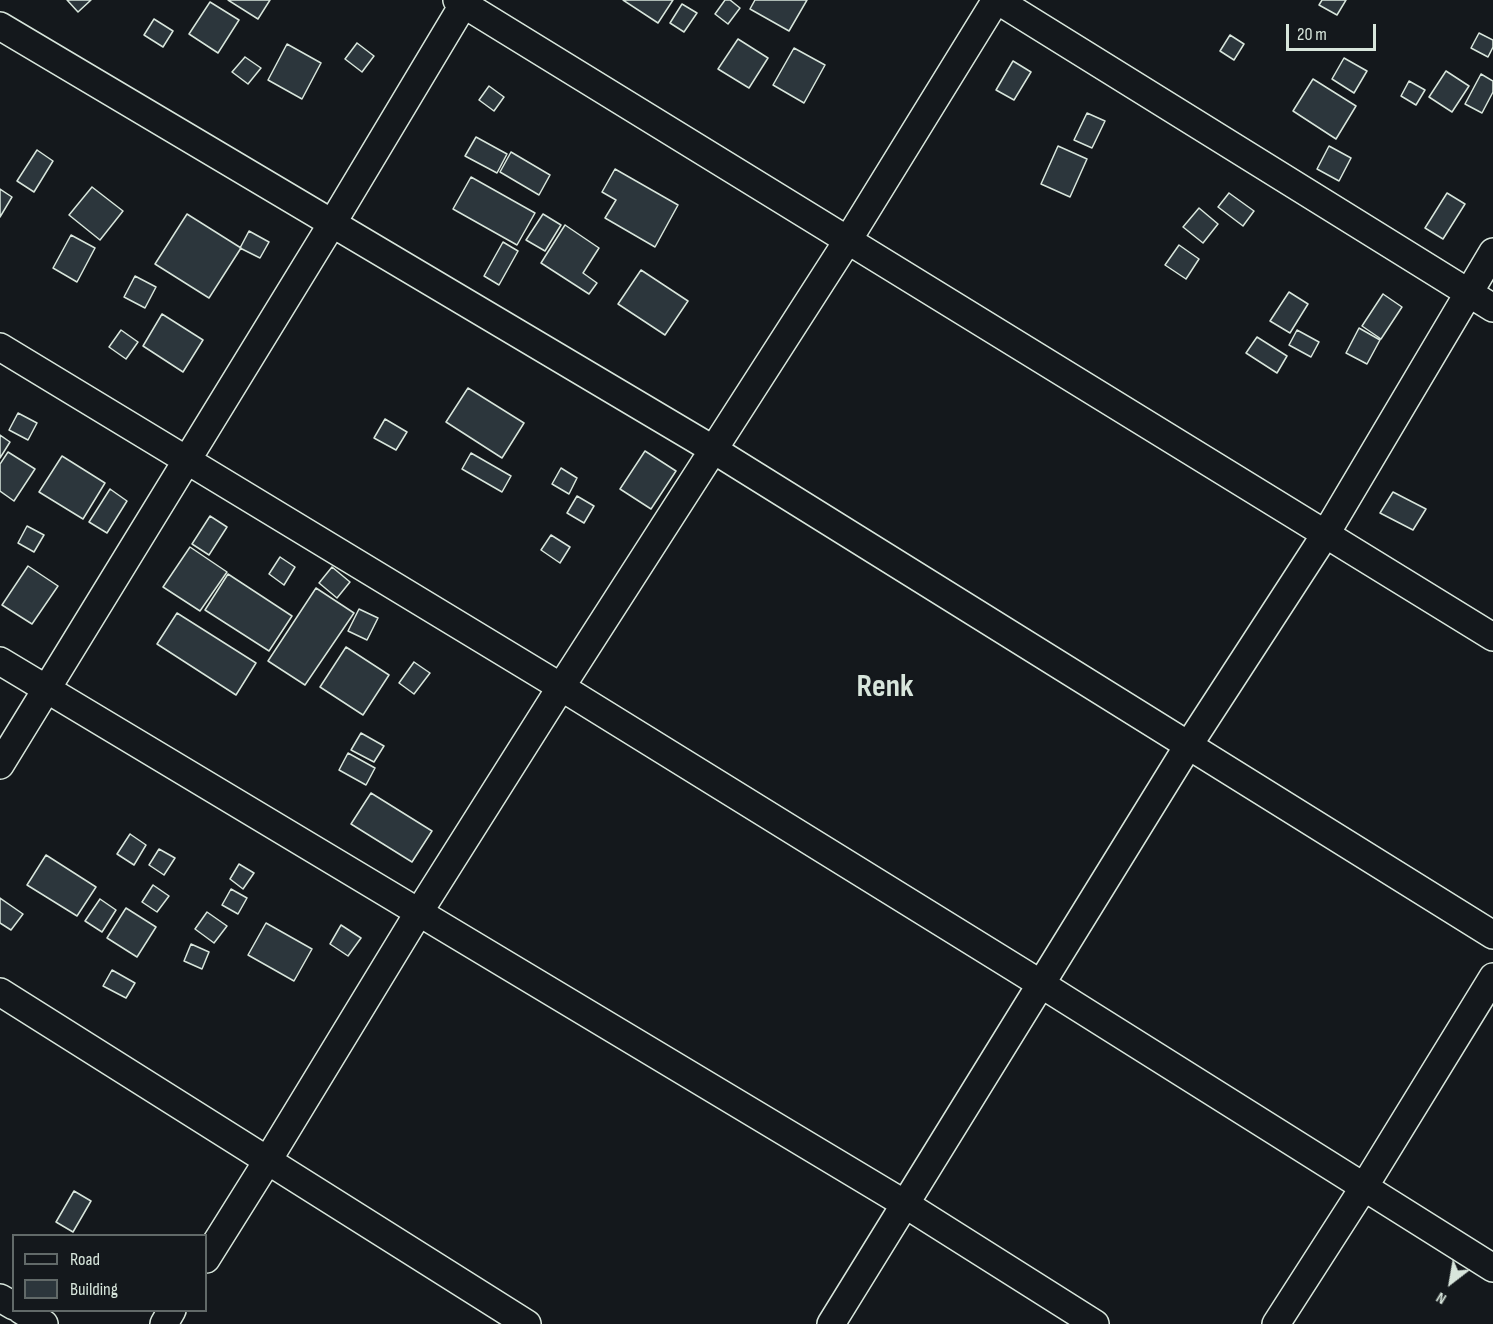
<!DOCTYPE html>
<html>
<head>
<meta charset="utf-8">
<style>
  body { margin:0 }
  #map { position:relative; width:1493px; height:1324px; overflow:hidden; background:#14181c; font-family:"Sofia Sans Condensed",sans-serif }
  canvas { display:block }
  .legend { position:absolute; left:12px; top:1234px; width:195px; height:78px; box-sizing:border-box; background:#14181c; border:2px solid #626a69; margin:0; padding:8px 10px; list-style:none; font-size:18px; color:#d8e6dc }
  .legend li { display:flex; align-items:center; gap:12px; height:30px }
  .legend b { width:30px; border:2px solid #626a69 }
  .north { position:absolute; left:1421px; top:1252px; width:60px; height:60px; -webkit-text-stroke:4px #14181c; paint-order:stroke; rotate:211deg; font-size:16px; font-weight:700; line-height:24px; text-align:center; color:#d8e6dc }
  .north::after { content:''; display:block; margin:auto; width:21px; height:27px; background:#d8e6dc; clip-path:polygon(50% 0,100% 100%,50% 72%,0 100%) }
  .scale { position:absolute; left:1286px; top:24px; width:90px; height:27px; box-sizing:border-box; border:3px solid #d8e6dc; border-top:0; padding-left:8px; font-size:18px; line-height:21px; white-space:nowrap; color:#d8e6dc; -webkit-text-stroke:4px #14181c; paint-order:stroke }
</style>
</head>
<body>
<div id="map">
<canvas width="1493" height="1324"></canvas>
<ul class="legend">
<li><b style="height:8px;background:#14181c"></b>Road</li>
<li><b style="height:16px;background:#2c363c"></b>Building</li>
</ul>
<div class="north">N</div>
<div class="scale">20 m</div>
</div>
<script>
const context = document.querySelector('canvas').getContext('2d');
context.lineJoin = 'round';
function paint(path, color) { context.fillStyle = color; context.fill(path, 'evenodd'); }
const shape = rows => new Path2D(rows.map(r => 'M' + r).join(''));
function stroke(path, color, width, dash) { context.strokeStyle = color; context.lineWidth = width; context.lineCap = dash ? 'butt' : 'round'; context.setLineDash(dash || []); context.stroke(path); }
function write(font, color, halo, rows, align = 'center') {
  context.font = font + ' "Sofia Sans Condensed",sans-serif'; context.lineWidth = 4.5; context.setLineDash([]); context.textBaseline = 'middle'; context.strokeStyle = halo; context.fillStyle = color; for (const [text, x, y, turn = 0] of rows) {
    context.save(); context.translate(x, y); context.rotate((+turn || 0) * Math.PI / 180); context.textAlign = isNaN(turn) ? turn : align; if (halo) context.strokeText(text, 0, 0); context.fillText(text, 0, 0); context.restore();
  }
}
const building = shape([
  [67,0,91,0,78,12,67,0],
  [228,0,270,0,258,19,228,0],
  [623,0,673,0,658,23,623,0],
  [725,0,730,0,740,8,728,24,715,14,725,0],
  [755,0,807,0,789,31,750,9,755,0],
  [1322,0,1346,0,1337,15,1319,5,1322,0],
  [210,2,239,20,218,53,189,34,210,2],
  [682,4,697,13,684,32,670,23,682,4],
  [154,19,173,31,163,47,144,35,154,19],
  [1479,33,1493,40,1493,47,1488,57,1471,48,1479,33],
  [1230,35,1244,44,1234,60,1220,51,1230,35],
  [738,39,768,58,749,88,718,69,738,39],
  [357,43,374,56,362,72,345,59,357,43],
  [287,44,321,63,302,99,268,80,287,44],
  [794,48,825,65,804,103,773,85,794,48],
  [245,57,261,68,248,84,232,72,245,57],
  [1344,58,1367,71,1354,93,1332,79,1344,58],
  [1013,61,1031,72,1014,100,996,90,1013,61],
  [1446,71,1469,86,1452,112,1429,97,1446,71],
  [1481,74,1493,81,1493,92,1482,113,1465,104,1481,74],
  [1313,79,1356,106,1336,139,1293,111,1313,79],
  [1409,81,1425,90,1416,105,1401,96,1409,81],
  [489,86,504,97,494,111,479,100,489,86],
  [1087,113,1105,121,1092,148,1074,140,1087,113],
  [476,137,507,154,497,173,465,156,476,137],
  [1058,146,1087,159,1070,197,1041,184,1058,146],
  [1329,146,1351,158,1339,181,1317,169,1329,146],
  [37,150,53,161,34,192,17,181,37,150],
  [511,152,550,175,539,195,500,172,511,152],
  [615,169,678,205,655,247,605,218,616,200,602,192,615,169],
  [471,177,535,213,517,245,453,209,471,177],
  [92,187,123,211,100,240,69,215,92,187],
  [0,189,12,197,0,217,0,189],
  [1229,193,1254,211,1243,226,1218,207,1229,193],
  [1447,193,1465,204,1443,239,1425,228,1447,193],
  [1199,208,1218,224,1203,243,1183,227,1199,208],
  [187,214,241,248,209,298,155,264,187,214],
  [543,214,561,225,545,251,526,240,543,214],
  [565,225,599,248,583,273,597,283,589,294,541,263,565,225],
  [249,231,269,242,260,258,240,248,249,231],
  [71,235,95,248,77,282,53,268,71,235],
  [503,242,518,251,499,285,484,276,503,242],
  [1179,245,1199,259,1186,279,1165,265,1179,245],
  [641,270,688,301,665,335,618,304,641,270],
  [135,276,156,287,145,308,124,297,135,276],
  [1289,292,1308,304,1290,333,1270,321,1289,292],
  [1383,294,1402,307,1381,339,1362,326,1383,294],
  [162,314,203,340,183,372,143,346,162,314],
  [1359,328,1380,340,1367,364,1346,353,1359,328],
  [121,330,138,342,126,359,109,347,121,330],
  [1297,330,1319,342,1311,357,1289,345,1297,330],
  [1257,337,1287,356,1277,373,1246,353,1257,337],
  [468,388,524,423,502,458,446,422,468,388],
  [18,413,37,423,28,440,9,430,18,413],
  [385,419,407,432,396,450,374,438,385,419],
  [0,435,10,442,0,458,0,435],
  [645,451,676,471,651,509,620,489,645,451],
  [8,452,35,469,14,501,0,491,0,464,8,452],
  [471,453,511,476,502,492,462,469,471,453],
  [62,456,105,483,83,519,39,492,62,456],
  [561,468,577,478,569,494,552,484,561,468],
  [110,489,127,501,107,533,89,522,110,489],
  [1393,492,1426,509,1413,530,1380,513,1393,492],
  [577,496,594,506,584,523,567,513,577,496],
  [210,516,227,527,209,555,192,544,210,516],
  [27,526,44,535,34,552,18,543,27,526],
  [551,535,570,547,560,563,541,550,551,535],
  [190,547,227,572,200,611,163,587,190,547],
  [280,557,295,567,284,585,269,574,280,557],
  [28,566,58,586,32,624,2,605,28,566],
  [332,567,350,582,337,598,319,583,332,567],
  [228,574,292,616,269,651,205,610,228,574],
  [316,588,354,613,305,685,268,661,316,588],
  [359,609,378,618,367,640,348,631,359,609],
  [177,613,256,663,236,695,157,644,177,613],
  [346,647,389,675,363,715,320,687,346,647],
  [414,662,430,673,414,694,399,683,414,662],
  [361,733,384,746,374,762,351,750,361,733],
  [348,753,375,768,366,785,339,770,348,753],
  [371,793,432,831,412,862,351,824,371,793],
  [130,834,146,845,134,865,117,854,130,834],
  [159,849,175,858,164,875,149,865,159,849],
  [46,855,96,887,77,916,27,885,46,855],
  [239,864,254,873,243,889,230,879,239,864],
  [153,885,169,896,157,912,142,902,153,885],
  [231,889,247,898,238,914,222,905,231,889],
  [0,898,23,914,11,930,0,923,0,898],
  [100,899,116,910,102,932,85,921,100,899],
  [126,908,156,927,137,957,107,938,126,908],
  [207,912,227,926,214,943,195,929,207,912],
  [266,923,312,949,294,981,248,955,266,923],
  [341,925,361,938,348,956,330,944,341,925],
  [191,944,209,952,202,969,184,961,191,944],
  [112,970,135,983,126,998,103,986,112,970],
  [74,1191,91,1201,73,1232,56,1222,74,1191]
]);
const minor = shape([
  [457,0,1493,637],
  [997,0,1493,308],
  [0,26,714,450,1493,935],
  [0,347,561,687,1041,984,1493,1268],
  [0,661,905,1204,1095,1324],
  [0,765,333,222,466,0],
  [0,992,527,1324],
  [206,1259,268,1160,419,912,561,687,848,240,996,0],
  [0,1298,14,1306],
  [21,1310,44,1324],
  [164,1324,172,1310],
  [831,1324,1188,746,1325,535,1493,252],
  [1276,1324,1364,1187,1493,977]
]);
const townNames = [
  ["Renk",885,688]
];
paint(building, '#2c363c');
stroke(building, '#d8e6dc', 1.5);
stroke(minor, '#d8e6dc', 30);
stroke(minor, '#14181c', 27);
write('bold 32px', '#d8e6dc', '#14181c', townNames);
</script>
</body>
</html>
